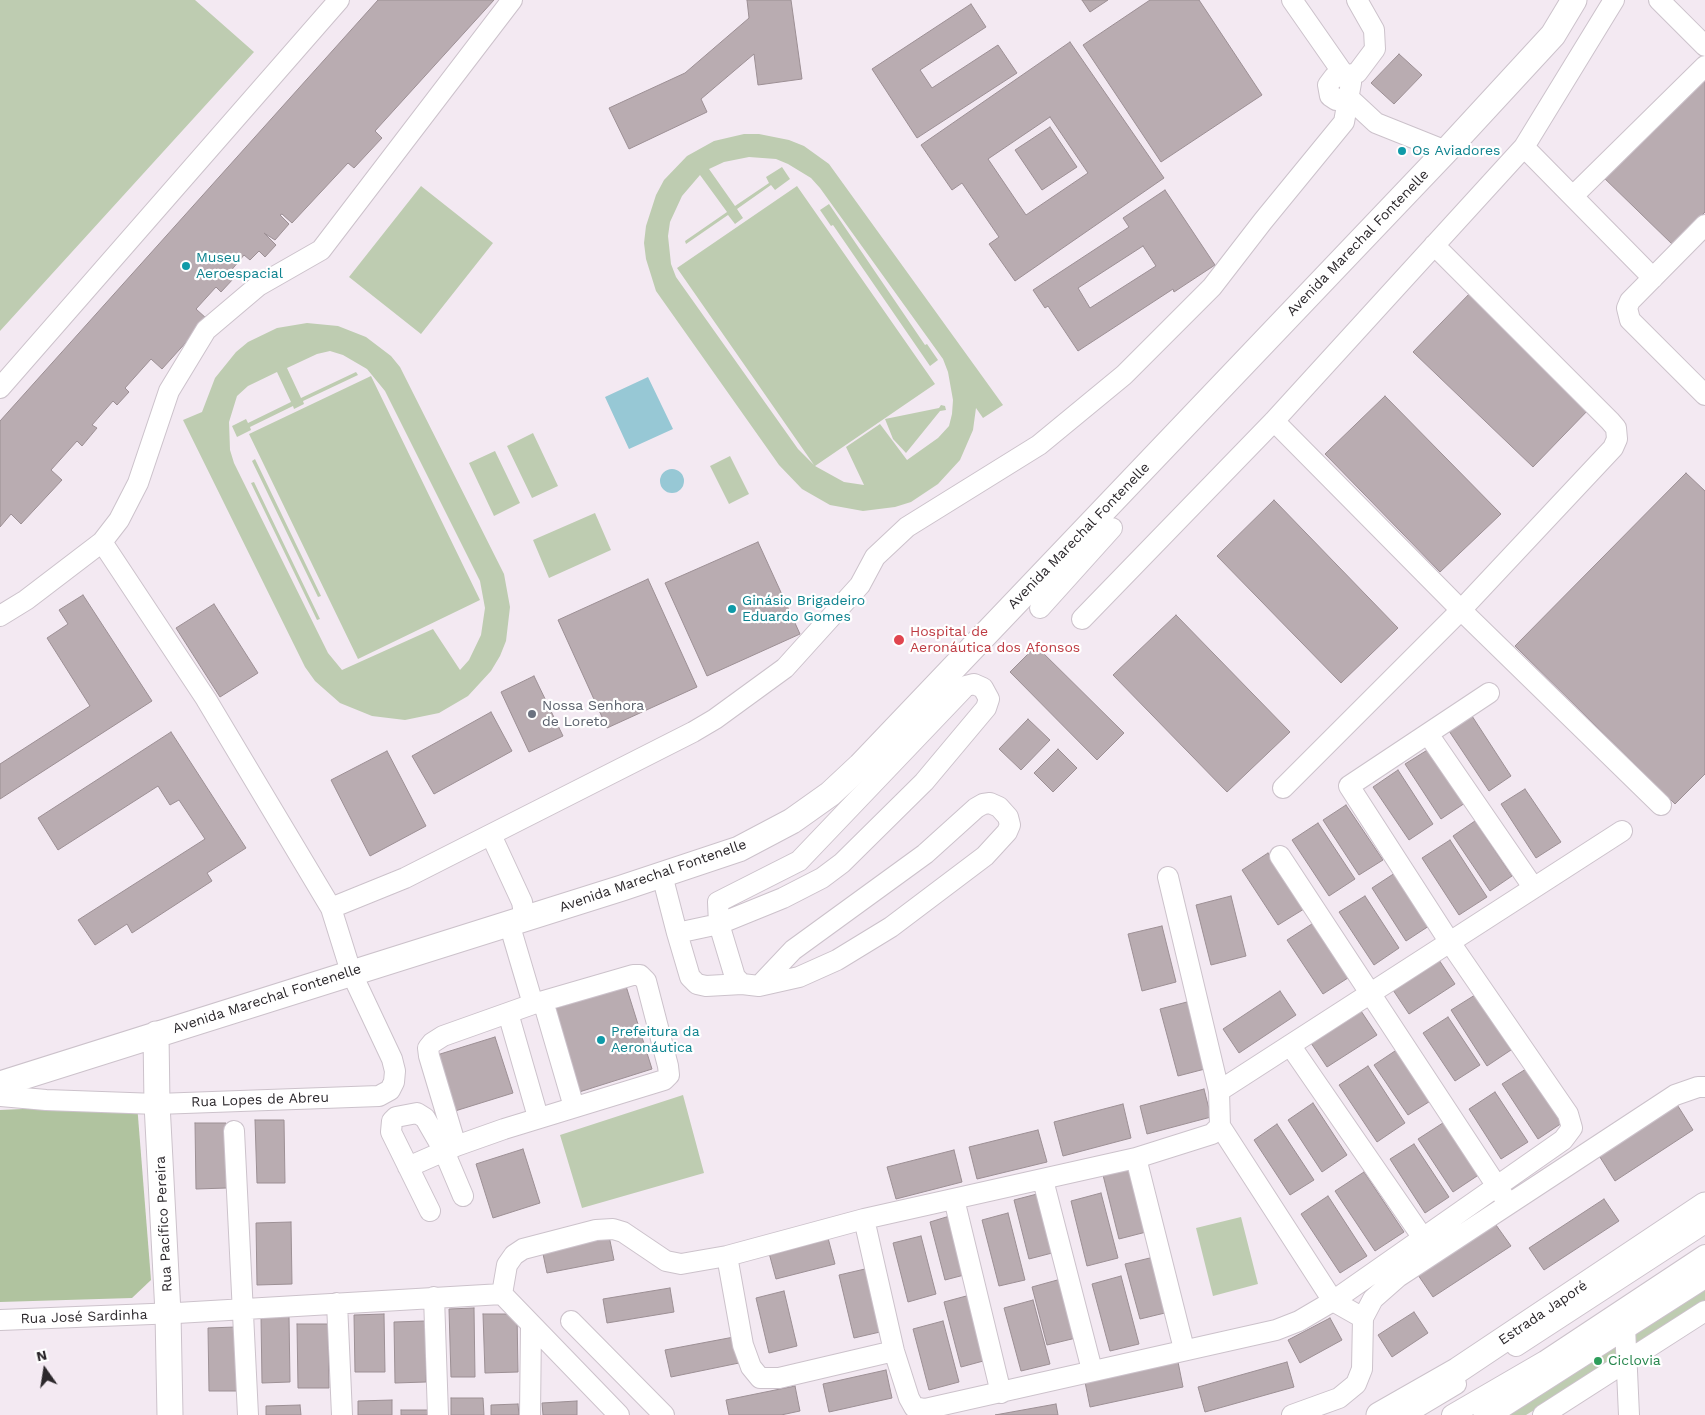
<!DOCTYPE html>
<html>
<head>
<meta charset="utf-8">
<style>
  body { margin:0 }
  #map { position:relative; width:1705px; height:1415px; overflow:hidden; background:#f3e9f2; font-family:"Work Sans",sans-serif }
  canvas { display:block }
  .north { position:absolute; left:20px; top:1345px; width:50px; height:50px; -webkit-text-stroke:4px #fff; paint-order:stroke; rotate:347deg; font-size:14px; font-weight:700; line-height:20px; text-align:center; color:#2b272b }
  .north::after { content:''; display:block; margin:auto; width:18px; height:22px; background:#2b272b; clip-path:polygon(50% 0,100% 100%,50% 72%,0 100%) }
</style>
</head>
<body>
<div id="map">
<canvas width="1705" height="1415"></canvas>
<div class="north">N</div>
</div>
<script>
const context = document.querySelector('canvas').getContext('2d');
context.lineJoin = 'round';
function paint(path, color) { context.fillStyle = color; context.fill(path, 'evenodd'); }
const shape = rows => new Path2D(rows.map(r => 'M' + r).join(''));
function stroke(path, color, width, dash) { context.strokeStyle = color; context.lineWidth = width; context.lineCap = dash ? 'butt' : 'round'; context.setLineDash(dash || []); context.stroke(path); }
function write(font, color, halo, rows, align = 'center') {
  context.font = font + ' "Work Sans",sans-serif'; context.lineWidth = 4.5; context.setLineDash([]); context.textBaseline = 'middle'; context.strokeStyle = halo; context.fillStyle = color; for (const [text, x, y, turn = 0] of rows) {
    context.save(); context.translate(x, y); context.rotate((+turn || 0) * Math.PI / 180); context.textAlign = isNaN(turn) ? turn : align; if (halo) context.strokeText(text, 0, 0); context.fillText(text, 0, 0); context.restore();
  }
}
const green = shape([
  [0,0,195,0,254,52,0,331],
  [744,134,759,134,789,140,804,146,829,164,1003,405,983,418,976,408,973,430,960,460,938,484,911,502,895,507,863,511,830,505,802,489,779,465,656,291,646,259,644,243,646,226,656,195,664,180,687,156,714,141],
  [749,157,776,159,788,164,811,178,820,188,943,359,948,372,953,400,952,414,949,426,938,438,907,460,880,424,846,447,864,485,844,482,815,466,935,384,797,186,677,268,814,465,798,449,676,277,671,264,668,236,670,222,682,196,700,175,727,212,685,241,686,244,728,215,735,224,743,218,737,209,771,185,775,190,790,179,782,167,766,177,769,183,735,206,709,169,724,162],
  [421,186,493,243,421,334,349,277],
  [829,204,925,345,927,344,938,360,930,366,833,225,831,226,820,210],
  [307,323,338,326,366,337,391,356,400,367,504,574,510,607,506,641,500,656,491,671,468,696,439,713,405,720,372,716,340,703,315,681,305,667,183,420,202,412,215,378,236,352,248,342,277,328],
  [330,351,343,355,367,369,385,391,480,581,485,608,481,635,469,660,460,670,433,629,342,670,328,653,234,463,230,450,229,422,237,396,248,386,277,372,291,402,248,423,246,419,232,426,237,437,251,430,250,427,293,406,294,409,304,404,303,401,358,375,356,372,301,398,287,368,317,354],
  [371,376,480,600,358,659,249,434],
  [941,405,945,406,946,410,940,411,906,453,893,439,885,419,939,408],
  [533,433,558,486,532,498,507,446],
  [495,451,520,503,494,516,469,463],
  [730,456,749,494,729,504,710,466],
  [255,459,321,596,318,597,252,461],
  [254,482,320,619,317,620,251,483],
  [595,513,611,550,549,578,533,540],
  [683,1095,704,1173,582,1208,560,1135],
  [1241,1217,1258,1284,1213,1296,1196,1228],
  [1705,1285,1705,1306,1702,1308,1526,1415,1497,1415]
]);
const forest = shape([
  [137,1104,151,1280,132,1298,0,1302,0,1110]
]);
const water = shape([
  [648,377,673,429,629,449,605,397],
  '660 481a12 12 0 1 1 24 0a12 12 0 1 1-24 0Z'
]);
const building = shape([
  [378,0,494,0,375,131,382,138,354,168,348,163,292,223,282,214,280,215,289,224,275,240,264,233,276,245,265,257,259,251,250,260,244,255,229,273,234,278,221,292,216,287,196,309,207,319,162,369,151,359,125,388,129,392,117,405,113,401,92,425,97,428,82,446,77,441,51,470,62,480,21,524,11,514,0,527,0,421,378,0],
  [747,0,791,0,802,79,758,85,754,54,701,99,707,112,629,149,609,108,685,73,749,18,747,0],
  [1082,0,1108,0,1090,12,1082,0],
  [1150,0,1199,0,1262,95,1161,162,1083,45,1150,0],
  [971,4,986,27,920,70,932,88,998,45,1017,73,917,138,872,69,971,4],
  [1070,42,1164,178,1015,281,989,244,999,237,962,183,952,190,921,145,1070,42],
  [1050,117,1088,173,1026,215,988,159,1050,117],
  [1399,54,1422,75,1394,104,1371,83,1399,54],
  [1705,70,1705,212,1673,245,1601,175,1705,70],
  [1050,127,1077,167,1042,190,1015,150,1050,127],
  [1165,190,1215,265,1174,292,1173,289,1078,351,1048,306,1045,308,1033,290,1129,227,1123,218,1165,190],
  [1143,246,1156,266,1090,308,1078,288,1143,246],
  [1472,291,1592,406,1533,467,1413,352,1472,291],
  [1385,396,1501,514,1440,572,1325,454,1385,396],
  [1686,473,1705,491,1705,774,1675,804,1515,646,1686,473],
  [1274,500,1398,628,1341,683,1217,556,1274,500],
  [758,542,800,634,707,676,665,583,758,542],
  [648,579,697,687,607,728,558,620,648,579],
  [83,595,152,701,0,799,0,764,90,706,47,638,68,624,59,610,83,595],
  [214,604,258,673,220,697,176,628,214,604],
  [1176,615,1290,732,1227,792,1113,675,1176,615],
  [1036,646,1124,733,1097,760,1010,672,1036,646],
  [534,676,563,736,529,752,501,692,534,676],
  [491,712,512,751,434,794,412,756,491,712],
  [1472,716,1511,776,1489,791,1449,731,1472,716],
  [1028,719,1050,740,1021,770,999,749,1028,719],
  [171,732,246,848,207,873,212,881,132,933,127,924,95,945,78,920,205,839,179,800,170,805,158,786,58,850,38,818,171,732],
  [1058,749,1077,768,1053,792,1034,773,1058,749],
  [1429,749,1465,803,1441,819,1405,764,1429,749],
  [387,751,426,826,370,856,331,780,387,751],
  [1398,770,1433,824,1409,840,1373,787,1398,770],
  [1525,789,1561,842,1536,858,1501,804,1525,789],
  [1346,805,1383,860,1359,875,1323,820,1346,805],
  [1475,821,1512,876,1490,891,1453,836,1475,821],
  [1318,823,1355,879,1329,896,1292,840,1318,823],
  [1450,840,1487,897,1459,915,1422,858,1450,840],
  [1268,853,1304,909,1278,925,1242,870,1268,853],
  [1398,871,1432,924,1406,941,1372,888,1398,871],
  [1231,896,1246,956,1211,965,1196,905,1231,896],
  [1365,896,1399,948,1374,965,1339,912,1365,896],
  [1315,922,1351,976,1323,994,1287,940,1315,922],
  [1162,926,1176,982,1142,991,1128,934,1162,926],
  [1439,960,1455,984,1409,1014,1393,990,1439,960],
  [626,986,652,1069,576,1093,550,1010,626,986],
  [1280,991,1296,1015,1239,1053,1223,1029,1280,991],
  [1475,995,1511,1050,1487,1066,1451,1010,1475,995],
  [1187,1002,1205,1069,1178,1076,1160,1009,1187,1002],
  [1361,1011,1377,1035,1327,1067,1311,1043,1361,1011],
  [1448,1017,1480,1065,1455,1081,1423,1033,1448,1017],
  [495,1037,513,1093,455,1111,437,1055,495,1037],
  [1398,1049,1432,1100,1408,1115,1374,1065,1398,1049],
  [1368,1066,1405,1123,1377,1142,1339,1085,1368,1066],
  [1526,1069,1562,1123,1538,1139,1502,1084,1526,1069],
  [1204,1089,1211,1117,1147,1134,1140,1106,1204,1089],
  [1495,1092,1528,1142,1501,1159,1469,1109,1495,1092],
  [1313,1103,1347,1155,1322,1172,1288,1120,1313,1103],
  [1676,1103,1693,1130,1615,1181,1598,1154,1676,1103],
  [1123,1104,1131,1138,1063,1156,1054,1122,1123,1104],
  [255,1120,284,1120,285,1183,257,1183,255,1120],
  [1446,1121,1480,1174,1453,1192,1418,1139,1446,1121],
  [195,1123,226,1123,227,1188,196,1189,195,1123],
  [1277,1124,1314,1180,1290,1195,1254,1140,1277,1124],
  [1038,1130,1047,1162,977,1179,969,1147,1038,1130],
  [1414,1144,1449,1197,1425,1213,1390,1159,1414,1144],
  [523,1149,540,1203,493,1218,476,1164,523,1149],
  [954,1150,962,1182,896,1199,887,1167,954,1150],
  [1133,1167,1150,1231,1119,1239,1103,1175,1133,1167],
  [1364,1172,1404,1232,1375,1251,1335,1191,1364,1172],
  [1041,1193,1056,1252,1029,1259,1014,1200,1041,1193],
  [1101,1193,1118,1258,1087,1266,1071,1201,1101,1193],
  [1328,1196,1367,1256,1340,1273,1301,1214,1328,1196],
  [1604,1199,1619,1221,1544,1270,1529,1248,1604,1199],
  [1008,1213,1025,1280,999,1286,982,1220,1008,1213],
  [953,1215,968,1274,945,1280,930,1222,953,1215],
  [291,1222,292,1284,257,1285,256,1223,291,1222],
  [1496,1225,1511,1246,1433,1297,1418,1275,1496,1225],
  [609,1236,614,1260,547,1273,542,1249,609,1236],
  [921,1236,936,1294,908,1302,893,1243,921,1236],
  [828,1238,835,1264,776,1279,769,1253,828,1238],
  [1154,1257,1169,1312,1140,1319,1125,1264,1154,1257],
  [865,1269,880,1332,854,1338,839,1275,865,1269],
  [1121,1276,1139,1344,1110,1351,1092,1284,1121,1276],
  [1061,1279,1076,1338,1047,1345,1032,1287,1061,1279],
  [670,1288,674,1312,607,1323,603,1299,670,1288],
  [784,1291,797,1346,769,1353,756,1298,784,1291],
  [970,1295,987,1360,961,1367,944,1302,970,1295],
  [1033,1300,1050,1364,1021,1371,1004,1308,1033,1300],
  [474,1308,475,1377,451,1377,449,1309,474,1308],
  [1414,1312,1428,1333,1392,1357,1378,1335,1414,1312],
  [384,1314,385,1372,355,1372,354,1315,384,1314],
  [483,1314,517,1314,518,1372,485,1373,483,1314],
  [289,1316,290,1382,262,1383,261,1317,289,1316],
  [1330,1318,1342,1340,1300,1363,1288,1340,1330,1318],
  [425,1321,426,1382,395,1383,394,1322,425,1321],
  [943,1321,959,1382,929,1390,913,1329,943,1321],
  [297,1324,328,1324,329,1388,298,1388,297,1324],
  [236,1327,237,1391,209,1391,208,1328,236,1327],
  [734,1337,739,1363,671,1377,665,1350,734,1337],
  [1178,1362,1183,1387,1090,1407,1085,1382,1178,1362],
  [1287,1362,1294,1387,1205,1412,1198,1387,1287,1362],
  [886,1370,892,1398,829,1412,823,1384,886,1370],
  [795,1386,800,1411,781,1415,729,1415,726,1400,795,1386],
  [451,1398,483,1398,484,1415,451,1415,451,1398],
  [392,1400,392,1415,358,1415,358,1401,392,1400],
  [577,1401,577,1415,543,1415,542,1403,577,1401],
  [518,1404,519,1415,491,1415,491,1405,518,1404],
  [1056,1404,1058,1415,995,1415,1056,1404],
  [300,1405,301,1415,266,1415,266,1406,300,1405],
  [401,1410,428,1410,428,1415,401,1415,401,1410]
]);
const minor = shape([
  [1292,0,1345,76,1357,73,1375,49,1374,30,1357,0],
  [1659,0,1705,46],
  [1348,97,1376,123,1446,151],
  [1524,147,1653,278],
  [1573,196,1705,66],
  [1705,225,1630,301,1627,308,1630,320,1705,395],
  [0,388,339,0],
  [1274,421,1461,610,1661,805],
  [102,542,206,699,331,908,405,878,693,732,715,719,785,668,860,585,875,557,907,527,1039,445,1124,375,1212,287,1263,221,1344,122,1351,83,1345,76,1334,77,1328,85,1330,96,1336,100,1348,97],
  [1040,608,1112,528],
  [0,616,26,600,102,542,119,520,138,483,169,391,206,330,258,286,321,250,512,0],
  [1082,619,1274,421,1524,147,1614,0],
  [1428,734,1533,887],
  [1283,788,1461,610,1613,448,1617,439,1616,428,1610,421,1434,245],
  [491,835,522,902,525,919],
  [1280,856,1504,1197],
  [662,875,677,933,719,924,783,898,822,878,842,863,924,782,986,708,989,699,983,688,974,684,966,686,799,861,718,902,719,924,735,977,742,984,759,986,799,977,837,960,891,927,985,856,1007,832,1010,825,1008,817,999,807,990,803,983,804,976,808,925,854,793,950,759,986],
  [509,923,533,1004],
  [677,933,690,977,697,984,706,986,742,984],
  [543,1001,574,1107],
  [508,1013,538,1117],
  [1290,1045,1423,1238],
  [1219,1091,1622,831],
  [0,1096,46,1100,157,1104,379,1096,390,1090,394,1082,395,1071,392,1059,351,972,331,908],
  [1220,1126,1333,1301,1363,1318],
  [234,1131,248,1415],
  [1136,1158,1184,1349],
  [408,1167,456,1146,504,1129,664,1080,669,1075,668,1066,646,981,640,975,633,975,533,1004,443,1036,432,1043,428,1048,429,1056,456,1146],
  [1043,1180,1092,1370],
  [954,1199,1001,1393],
  [430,1211,391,1132,392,1121,396,1117,417,1113,425,1118,444,1151,463,1196],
  [864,1219,894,1351,909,1398,914,1407,925,1409,1276,1330,1299,1321,1333,1301,1563,1140,1572,1128,1568,1114,1449,941,1349,786,1489,693],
  [727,1256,743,1345,751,1367,760,1378,779,1378,894,1351],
  [502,1294,507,1265,514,1255,523,1249,596,1230,613,1229,623,1232,666,1261,681,1264,698,1261,727,1256,864,1219,1136,1158,1212,1134,1220,1126,1219,1091,1168,877],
  [434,1297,438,1415],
  [337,1303,342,1415],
  [0,1320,177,1313,502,1294,619,1415],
  [571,1321,664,1415],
  [1625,1327,1629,1415],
  [1516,1346,1705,1223],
  [530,1415,531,1326],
  [1292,1415,1339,1398,1356,1384,1362,1369,1363,1318,1373,1299,1398,1277,1675,1095,1698,1087,1705,1087],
  [1404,1415,1456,1384],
  [1452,1415,1545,1361,1705,1255],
  [1543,1415,1705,1311]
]);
const major = shape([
  [156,1034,157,1104,168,1313,170,1415],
  [0,1084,622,888,739,849,792,821,830,794,860,766,1446,151,1553,35,1574,0],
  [1379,1415,1458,1370,1705,1205],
  [1486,1415,1705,1275]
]);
const markers = [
  [1402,151,5,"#0f9aa8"],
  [186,266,5,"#0f9aa8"],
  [732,609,5,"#0f9aa8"],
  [899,640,6,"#e0444e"],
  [532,714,5,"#6b7280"],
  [601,1040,5,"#0f9aa8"],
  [1598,1361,5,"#2e9e5b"]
];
const cultureNames = [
  ["Os Aviadores",1412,151],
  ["Museu",196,258],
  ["Aeroespacial",196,274],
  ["Ginásio Brigadeiro",742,601],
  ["Eduardo Gomes",742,617],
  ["Prefeitura da",611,1032],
  ["Aeronáutica",611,1048]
];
const streetNames = [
  ["Avenida Marechal Fontenelle",1358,243,-46],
  ["Avenida Marechal Fontenelle",1079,536,-46],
  ["Avenida Marechal Fontenelle",653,876,-19],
  ["Avenida Marechal Fontenelle",267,999,-18],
  ["Rua Lopes de Abreu",260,1100,-2],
  ["Rua Pacífico Pereira",164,1224,-93],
  ["Estrada Japoré",1543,1313,-34],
  ["Rua José Sardinha",84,1317,-2]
];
const healthNames = [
  ["Hospital de",910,632],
  ["Aeronáutica dos Afonsos",910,648]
];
const worshipNames = [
  ["Nossa Senhora",542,706],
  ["de Loreto",542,722]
];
const leisureNames = [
  ["Ciclovia",1608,1361]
];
paint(green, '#beccb1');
paint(forest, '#b0c39f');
paint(water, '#97c8d5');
paint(building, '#b9acb1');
stroke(building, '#9c8f94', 1);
stroke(minor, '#ccc2cb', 22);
stroke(major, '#ccc2cb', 27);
stroke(minor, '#fff', 20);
stroke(major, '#fff', 25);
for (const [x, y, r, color] of markers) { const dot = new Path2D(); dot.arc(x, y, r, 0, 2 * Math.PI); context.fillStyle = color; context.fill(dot); stroke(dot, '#fff', 2); }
write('14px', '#0d838f', '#fff', cultureNames, 'left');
write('14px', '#2b272b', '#fff', streetNames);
write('14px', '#be3a42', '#fff', healthNames, 'left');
write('14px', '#5b616d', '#fff', worshipNames, 'left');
write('14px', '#27864d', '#fff', leisureNames, 'left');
</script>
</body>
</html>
